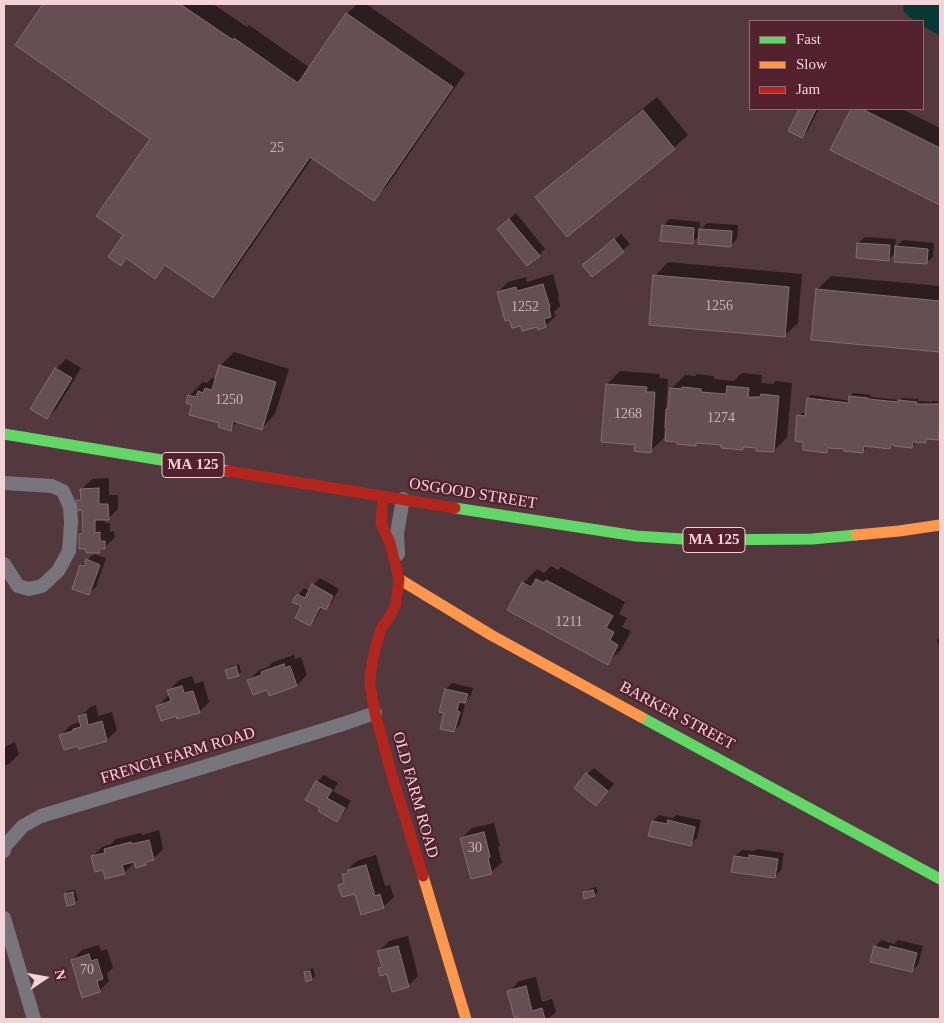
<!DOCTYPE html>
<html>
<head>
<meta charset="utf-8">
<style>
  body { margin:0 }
  #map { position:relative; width:944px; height:1023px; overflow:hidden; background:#53383e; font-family:Georgia,serif }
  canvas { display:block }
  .frame { position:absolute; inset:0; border:5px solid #f3d2d8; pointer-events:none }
  .legend { position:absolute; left:749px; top:20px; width:175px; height:90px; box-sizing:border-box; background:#53222e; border:1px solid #936872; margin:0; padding:6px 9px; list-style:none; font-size:15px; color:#f3d2d8 }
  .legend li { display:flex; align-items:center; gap:10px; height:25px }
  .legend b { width:25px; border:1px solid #936872 }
  .north { position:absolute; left:20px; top:953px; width:50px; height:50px; -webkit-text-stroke:4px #53222e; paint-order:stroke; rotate:78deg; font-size:14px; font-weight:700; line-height:20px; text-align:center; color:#f3d2d8 }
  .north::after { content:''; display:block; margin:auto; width:18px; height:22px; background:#f3d2d8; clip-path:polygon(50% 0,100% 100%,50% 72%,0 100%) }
</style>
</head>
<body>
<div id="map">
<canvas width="944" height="1023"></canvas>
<div class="frame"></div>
<ul class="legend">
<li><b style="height:6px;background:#63d668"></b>Fast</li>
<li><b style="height:6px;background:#ff974d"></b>Slow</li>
<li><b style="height:6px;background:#b3261e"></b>Jam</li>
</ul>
<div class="north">N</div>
</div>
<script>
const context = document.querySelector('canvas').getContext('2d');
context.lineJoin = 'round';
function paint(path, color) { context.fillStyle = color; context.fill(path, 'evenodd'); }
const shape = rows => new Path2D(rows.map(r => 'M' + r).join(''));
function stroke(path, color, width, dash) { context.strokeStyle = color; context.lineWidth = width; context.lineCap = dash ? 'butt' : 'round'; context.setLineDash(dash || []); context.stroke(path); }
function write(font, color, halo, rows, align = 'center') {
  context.font = font + ' Georgia,serif'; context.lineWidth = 4.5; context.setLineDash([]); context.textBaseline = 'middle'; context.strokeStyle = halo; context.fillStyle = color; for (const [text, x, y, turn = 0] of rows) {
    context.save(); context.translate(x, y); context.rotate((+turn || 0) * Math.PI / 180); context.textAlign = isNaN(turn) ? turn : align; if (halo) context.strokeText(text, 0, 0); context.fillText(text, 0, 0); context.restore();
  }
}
const water = shape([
  [904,4,940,4,940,36,923,26,923,21,915,21,913,20,903,11]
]);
const shadow = shape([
  [45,4,213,4,247,27,249,25,310,68,347,14,357,4,366,4,465,73,387,186,373,199,313,157,226,283,212,296,167,265,155,277,127,258,121,264,125,235,152,138,17,44],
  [657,97,688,135,674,148,537,197,551,184],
  [800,109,819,109,808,130,802,137,789,130],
  [852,109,902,109,940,128,940,203,832,150],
  [516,213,545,249,539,255,505,223],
  [669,219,700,222,700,230,707,223,738,225,737,239,730,246,700,235,693,242,663,226],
  [621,234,630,244,593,276,591,259],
  [865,237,896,239,895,248,903,240,934,243,933,257,926,263,896,252,888,260,858,243],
  [668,262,802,274,798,323,784,336,655,276],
  [553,274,559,296,558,297,560,306,554,312,556,316,545,326,522,324,498,292,508,282,526,277,527,282],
  [831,276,940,286,940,351,813,339,817,290],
  [234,352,289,369,275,414,262,428,238,421,230,429,194,404,189,396,203,382,207,383,212,378,215,379,220,366],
  [66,359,81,368,57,408,47,418,56,369],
  [620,371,660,374,659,378,668,379,666,411,669,407,671,389,685,375,695,376,697,374,714,376,714,379,734,381,742,373,762,375,761,383,773,384,776,381,792,383,787,437,774,451,757,447,745,446,743,448,723,444,698,442,696,444,668,427,665,427,664,438,650,451,636,444,607,384],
  [853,393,871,395,870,397,900,400,902,398,919,399,918,401,932,402,933,401,940,402,940,436,938,438,928,439,925,442,915,441,915,444,912,447,895,442,890,447,866,445,865,449,862,452,845,448,829,446,829,449,826,452,805,441,799,416,802,413,807,414,808,398,811,395,850,401,851,396],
  [109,478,109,495,118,495,118,509,108,519,105,519,105,523,110,523,110,532,114,531,115,537,100,552,80,534,84,530,83,509,78,500,82,496,82,489,92,479],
  [94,554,106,558,96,587,89,594,81,565],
  [551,566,558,570,561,567,625,602,619,614,627,618,622,627,631,631,621,650,607,663,523,583,537,569,544,573],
  [320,578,339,589,332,602,325,609,322,607,316,618,310,625,298,595,304,588,310,591,313,585],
  [940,636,940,649,937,640],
  [294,655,295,659,301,657,307,675,297,685,270,695,268,689,249,680,259,670,268,667,273,662],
  [239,664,241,672,238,675,226,670,229,667],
  [192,676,195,684,203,681,209,702,199,712,177,714,158,706,168,696,170,695,169,691,179,680],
  [452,683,473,688,471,695,465,702,464,702,463,704,465,705,460,724,454,731,445,712,446,689],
  [96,705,98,716,112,712,117,730,107,740,80,747,79,744,61,735,71,725,81,722,80,717,90,707],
  [15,742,19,754,9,764,4,766,4,747],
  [594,768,614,784,602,798,587,774],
  [324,775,338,783,333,791,351,801,343,814,337,821,322,808,307,799,317,782],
  [659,815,673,818,676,815,701,820,697,838,690,844,649,835,653,821],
  [494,823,500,846,498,847,502,862,491,873,462,838,472,828],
  [159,830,163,849,153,859,150,860,146,864,135,862,124,873,104,868,92,857,102,847,111,844,116,839,141,833,142,835],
  [757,849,784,853,781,870,775,877,735,856,742,850,754,851],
  [376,855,385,886,390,885,394,897,383,907,356,892,340,885,345,880,343,875,353,864,359,860],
  [596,887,598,892,595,895,584,893,587,890],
  [75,890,78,900,75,902,65,894,68,891],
  [408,936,418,976,408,986,388,973,379,969,382,965,379,951,389,941],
  [881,940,894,944,898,940,923,946,918,965,911,971,875,947],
  [99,945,101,951,107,949,113,968,107,973,109,981,99,991,72,960,82,950],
  [313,968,315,976,312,979,307,980,305,973,308,970],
  [536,977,542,1002,552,999,556,1012,548,1019,520,1019,509,992,519,981]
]);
const building = shape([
  [43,4,180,4,233,40,234,38,298,83,346,13,453,87,374,201,310,157,213,298,165,265,155,279,126,258,121,266,108,257,123,235,96,216,150,139,15,45,43,4],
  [799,109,816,109,802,138,788,131,799,109],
  [851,109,862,109,940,148,940,205,830,150,851,109],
  [643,110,675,149,567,237,535,197,643,110],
  [509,219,540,256,527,266,497,229,509,219],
  [662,225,694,228,693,244,660,241,662,225],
  [699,229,732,231,731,247,698,244,699,229],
  [614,239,624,252,592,277,582,265,614,239],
  [857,243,890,245,889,261,856,258,857,243],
  [895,246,928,249,927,264,894,262,895,246],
  [653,275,789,287,785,337,649,325,653,275],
  [543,284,550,307,549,308,551,317,544,319,546,327,538,330,537,327,522,331,521,326,512,328,509,320,505,321,497,292,516,287,517,291,543,284],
  [816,289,940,301,940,352,811,340,816,289],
  [219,365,276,382,262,430,233,421,231,431,218,427,219,423,189,415,192,405,186,403,188,395,196,397,198,391,203,393,205,388,212,390,219,365],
  [55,368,72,378,47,419,30,409,55,368],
  [606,384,647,387,646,392,655,392,651,453,634,451,635,445,601,442,606,384],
  [727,386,749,388,748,397,760,397,761,394,779,396,774,452,756,451,756,448,743,447,743,450,721,448,721,445,696,443,696,446,677,444,677,442,665,441,666,428,665,428,666,409,668,409,670,388,682,389,682,387,701,389,701,392,726,394,727,386],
  [849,396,868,398,868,399,898,402,898,400,917,402,916,404,940,404,939,440,926,439,926,443,913,442,912,448,894,446,894,445,891,444,890,449,864,446,863,453,844,451,844,449,827,448,827,453,803,450,803,442,795,441,797,415,805,416,807,398,849,403,849,396],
  [99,488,99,504,108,504,109,520,95,520,95,533,100,532,100,541,105,541,105,549,100,549,100,553,86,553,86,549,79,549,79,534,83,533,82,510,77,511,76,500,81,500,80,489,99,488],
  [86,559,100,565,89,595,72,589,80,565,84,566,86,559],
  [536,579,544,583,546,580,613,616,606,628,614,632,610,640,618,645,608,665,507,610,522,582,531,587,536,579],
  [312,584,333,596,326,610,320,607,310,626,295,618,301,606,292,602,297,594,305,598,312,584],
  [284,664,285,668,290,666,297,686,269,696,267,690,253,695,247,680,262,675,261,672,284,664],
  [236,666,239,676,228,679,225,670,236,666],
  [182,686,184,693,193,691,200,713,177,719,176,716,161,721,156,706,171,701,167,690,182,686],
  [445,689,468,694,465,703,459,702,457,711,460,712,454,732,440,729,444,713,439,712,445,689],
  [86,714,88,725,102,721,107,741,79,749,78,746,64,750,59,735,73,731,73,729,81,727,78,716,86,714],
  [586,773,608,791,596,806,574,788,586,773],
  [316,781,332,790,327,798,345,808,337,822,318,811,320,808,305,800,316,781],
  [668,820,695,827,691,846,648,836,652,821,667,824,668,820],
  [484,832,490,857,488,858,492,874,471,879,460,838,484,832],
  [149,840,154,860,146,862,146,865,136,868,134,862,122,865,125,874,105,879,103,870,95,872,91,856,105,853,104,849,131,842,132,844,149,840],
  [749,855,778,859,775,878,731,872,734,856,749,858,749,855],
  [366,865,375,896,380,894,384,908,361,915,355,894,342,897,338,885,344,883,342,874,348,873,347,870,366,865],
  [593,890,595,896,584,899,583,892,593,890],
  [73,892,75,904,67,906,64,894,73,892],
  [398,946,409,987,392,992,387,974,380,976,378,968,382,967,377,951,398,946],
  [874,946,889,950,890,946,917,953,912,972,870,962,874,946],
  [89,954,91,961,97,959,103,979,97,981,100,992,82,998,71,960,89,954],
  [310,971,312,980,306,982,304,972,310,971],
  [526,986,532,1011,542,1008,545,1019,518,1019,518,1017,514,1017,507,991,526,986]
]);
const street = shape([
  [4,483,52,486,63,491,70,507,71,523,69,551,58,571,42,586,29,589,18,586,4,564],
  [398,554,397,533,403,499],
  [4,851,5,846,23,826,41,816,197,769,343,724,375,713],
  [4,918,34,1019]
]);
const fast = shape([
  [4,434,228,471],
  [455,508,636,536,698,540,812,539,856,535],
  [641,717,940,879]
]);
const slow = shape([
  [856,535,899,531,940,525],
  [399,579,491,635,641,717],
  [423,876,466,1019]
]);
const jam = shape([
  [228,471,455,508],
  [383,496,381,523,390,543,399,579,396,603,391,614,381,629,375,649,371,669,370,685,375,713,393,779,423,876]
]);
const numberNames = [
  ["25",277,148],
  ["1256",719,306],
  ["1252",525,307],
  ["1250",229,400],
  ["1268",628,414],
  ["1274",721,418],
  ["1211",569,622],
  ["30",475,848],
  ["70",87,970]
];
const shields = [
  [193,465,62],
  [714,540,62]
];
const shieldNames = [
  ["MA 125",193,465],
  ["MA 125",714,540]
];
const streetNames = [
  ["OSGOOD STREET",473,494,9],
  ["BARKER STREET",677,716,28],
  ["FRENCH FARM ROAD",178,756,-17],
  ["OLD FARM ROAD",415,795,74]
];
paint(water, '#093734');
paint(shadow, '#0007');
paint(building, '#664f54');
stroke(building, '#856d72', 1);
stroke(street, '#78757c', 14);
stroke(fast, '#63d668', 11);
stroke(slow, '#ff974d', 11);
stroke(jam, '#b3261e', 11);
write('14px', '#d0b1b7', null, numberNames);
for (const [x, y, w] of shields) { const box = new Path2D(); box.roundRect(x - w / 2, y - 12.5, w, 25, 4); context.fillStyle = '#53222e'; context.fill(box); stroke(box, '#f3d2d8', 1); }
write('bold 15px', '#f3d2d8', null, shieldNames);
write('16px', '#f3d2d8', '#53222e', streetNames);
</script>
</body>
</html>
